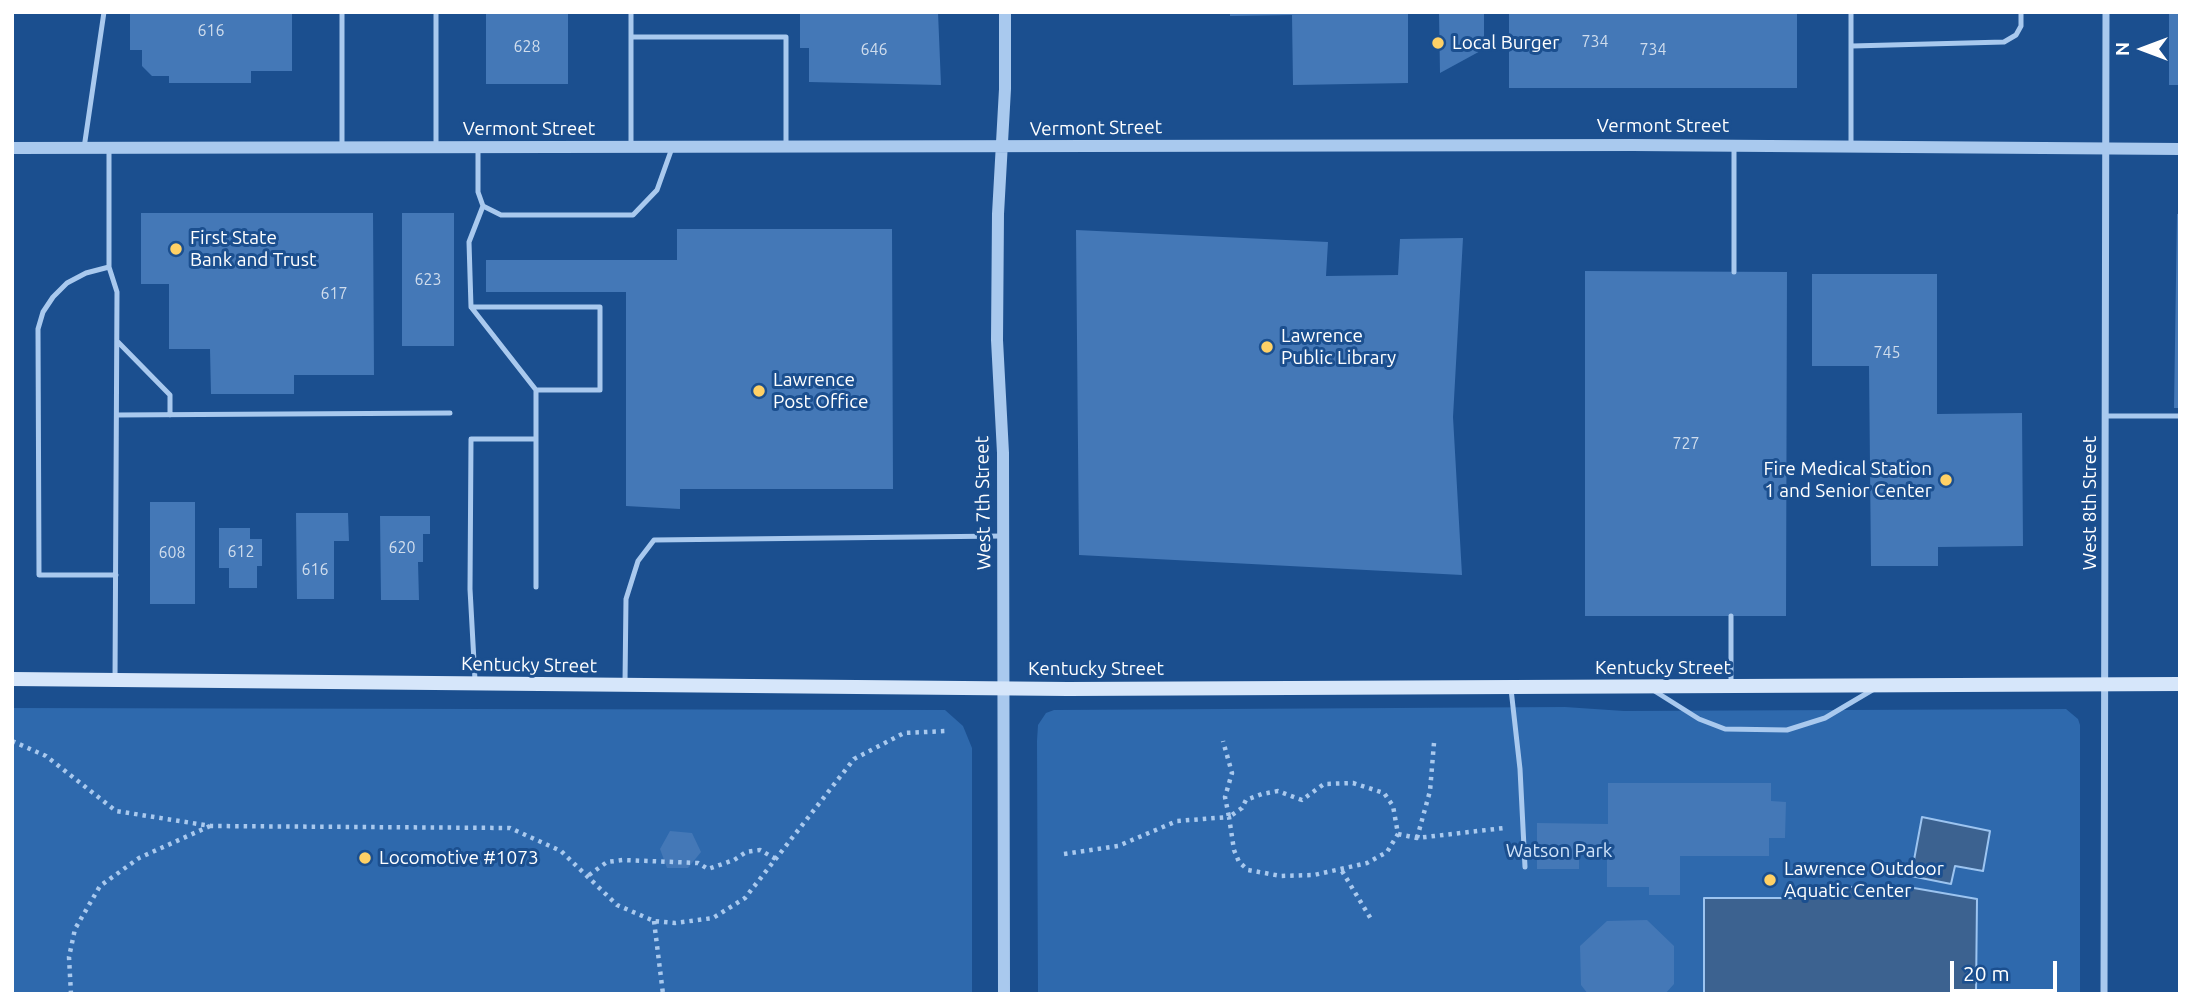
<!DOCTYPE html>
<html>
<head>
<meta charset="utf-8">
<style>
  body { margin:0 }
  #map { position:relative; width:2192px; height:1006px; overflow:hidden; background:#1b4f8f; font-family:Ubuntu,sans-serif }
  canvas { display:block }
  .frame { position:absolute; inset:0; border:14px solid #fff; pointer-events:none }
  .north { position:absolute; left:2108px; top:14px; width:70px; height:70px; -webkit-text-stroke:5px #1b4f8f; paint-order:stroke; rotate:270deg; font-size:19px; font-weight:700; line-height:28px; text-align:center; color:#fff }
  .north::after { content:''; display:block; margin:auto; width:24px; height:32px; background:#fff; clip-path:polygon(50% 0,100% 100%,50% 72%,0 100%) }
  .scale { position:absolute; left:1950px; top:961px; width:107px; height:32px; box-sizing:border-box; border:4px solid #fff; border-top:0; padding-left:9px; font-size:21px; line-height:24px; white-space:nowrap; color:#fff; -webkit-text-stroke:5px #1b4f8f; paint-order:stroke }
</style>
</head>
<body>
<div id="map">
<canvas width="2192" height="1006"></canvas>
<div class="frame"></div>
<div class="north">N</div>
<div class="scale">20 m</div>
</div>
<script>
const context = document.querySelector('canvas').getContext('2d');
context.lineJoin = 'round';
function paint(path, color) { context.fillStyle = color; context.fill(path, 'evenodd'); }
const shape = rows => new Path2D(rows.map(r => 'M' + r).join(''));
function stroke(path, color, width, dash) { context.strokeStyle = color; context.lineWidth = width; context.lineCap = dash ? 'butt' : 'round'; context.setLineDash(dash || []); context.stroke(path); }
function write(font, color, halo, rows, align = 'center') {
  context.font = font + ' Ubuntu,sans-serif'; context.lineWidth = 6; context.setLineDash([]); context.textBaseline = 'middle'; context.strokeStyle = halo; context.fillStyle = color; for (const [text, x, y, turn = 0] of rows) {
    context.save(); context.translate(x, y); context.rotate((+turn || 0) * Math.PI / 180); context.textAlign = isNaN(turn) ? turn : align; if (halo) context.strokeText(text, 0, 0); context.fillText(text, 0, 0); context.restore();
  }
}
const green = shape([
  [1565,707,1624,711,2066,709,2078,719,2080,725,2080,994,1038,994,1037,741,1038,725,1046,713,1054,710],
  [12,708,945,710,963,726,972,748,972,994,12,994]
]);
const water = shape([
  [1922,817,1990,831,1983,871,1955,866,1951,884,1911,876,1922,817],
  [1833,887,1908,887,1977,899,1976,994,1704,994,1704,898,1832,898,1833,887]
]);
const building = shape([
  [130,12,292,12,292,71,251,71,251,83,169,83,169,76,152,76,142,66,142,50,130,50],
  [486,12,568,12,568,84,486,84],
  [800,12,938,12,941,85,809,82,809,48,800,48],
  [1230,12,1408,12,1408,83,1293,85,1292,15,1230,16],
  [1439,12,1484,12,1484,49,1440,73],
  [1509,12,1797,12,1797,88,1509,88],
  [2169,12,2180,12,2180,85,2169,85],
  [141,213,373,213,374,375,294,375,294,394,211,394,210,349,169,349,169,284,141,284],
  [402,213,454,213,454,346,402,346],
  [2177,214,2180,214,2180,408,2174,408],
  [677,229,892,229,893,489,680,489,680,509,626,506,626,292,486,292,486,260,677,260],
  [1076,230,1328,242,1326,276,1398,275,1400,239,1463,238,1453,417,1462,575,1079,555],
  [1585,271,1787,272,1786,616,1585,616],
  [1812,274,1937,274,1937,414,2022,413,2023,546,1938,547,1938,566,1871,566,1869,366,1812,366],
  [150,502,195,502,195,604,150,604],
  [296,513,348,513,349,541,334,541,334,599,297,599],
  [380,516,430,516,430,534,423,534,423,562,418,562,419,600,381,600],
  [219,528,250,528,250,539,262,539,262,566,257,566,257,588,229,588,229,568,219,568],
  [1608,783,1771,783,1771,801,1786,802,1785,838,1769,838,1769,856,1680,856,1680,895,1649,895,1649,887,1607,887,1607,853,1579,852,1579,869,1537,869,1537,823,1608,824],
  [670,831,692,833,701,852,688,868,667,868,660,849],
  [1647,920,1674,946,1674,984,1665,994,1588,994,1581,985,1580,946,1607,921]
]);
const path = shape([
  [12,741,46,756,116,811,211,826,510,828,561,851,617,905,654,921,675,923,713,918,745,898,854,759,904,733,946,731],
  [1398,834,1417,838,1504,828],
  [1417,838,1430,791,1434,743],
  [1064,854,1118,846,1177,821,1229,817,1234,850,1239,862,1248,870,1281,876,1314,875,1367,863,1387,852,1398,834,1393,806,1384,793,1353,783,1324,784,1302,800,1278,791,1262,794,1246,800,1242,808,1229,817,1225,797,1232,773,1223,741],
  [1342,871,1371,919],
  [589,875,607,862,623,860,698,863,708,869,734,860,746,852,760,850,776,859],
  [654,921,663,994],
  [71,994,69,957,75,929,100,886,139,858,210,826]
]);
const service = shape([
  [631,12,631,145],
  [631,37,786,37,786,145],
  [1852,46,2004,42,2016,35,2021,26,2021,12],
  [342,145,342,12],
  [436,145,436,12],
  [1734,145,1734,272],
  [1851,146,1851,12],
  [84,148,104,12],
  [478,148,478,192,483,206,501,215,633,215,657,190,672,148],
  [109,149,109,267,117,292,115,680],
  [483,206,469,242,471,307,536,390,536,587],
  [109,267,86,273,67,283,53,297,43,312,38,329,39,575,116,575],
  [471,307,600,307,600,390,536,390],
  [118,342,170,395,170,415],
  [117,415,450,413],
  [2106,416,2180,416],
  [1731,616,1731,683],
  [475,680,470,589,471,439,536,439],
  [625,682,626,599,638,561,654,540,1003,536],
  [1511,689,1520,769,1525,867],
  [1653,690,1699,719,1725,729,1787,730,1825,718,1874,689]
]);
const minor = shape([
  [2104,994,2106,12]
]);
const tertiary = shape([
  [12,148,1632,145,2180,149],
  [1004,994,1003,453,997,340,998,214,1005,89,1005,12]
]);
const secondary = shape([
  [12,679,1068,689,2180,684]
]);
const markers = [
  [1438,43,7,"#ffd166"],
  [176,249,7,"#ffd166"],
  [1267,347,7,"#ffd166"],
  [759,391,7,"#ffd166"],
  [1946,480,7,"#ffd166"],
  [365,858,7,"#ffd166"],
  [1770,880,7,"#ffd166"]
];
const numberNames = [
  ["616",211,31],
  ["734",1595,42],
  ["628",527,47],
  ["646",874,50],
  ["734",1653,50],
  ["623",428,280],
  ["617",334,294],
  ["745",1887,353],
  ["727",1686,444],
  ["620",402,548],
  ["612",241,552],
  ["608",172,553],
  ["616",315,570]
];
const poiNames = [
  ["Local Burger",1452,43],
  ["First State",190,238],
  ["Bank and Trust",190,260],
  ["Lawrence",1281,336],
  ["Public Library",1281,358],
  ["Lawrence",773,380],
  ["Post Office",773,402],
  ["Fire Medical Station",1932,469,"right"],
  ["1 and Senior Center",1932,491,"right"],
  ["Locomotive #1073",379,858],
  ["Lawrence Outdoor",1784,869],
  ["Aquatic Center",1784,891]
];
const streetNames = [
  ["Vermont Street",1663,126],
  ["Vermont Street",1096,128,-1],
  ["Vermont Street",529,129],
  ["West 7th Street",983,503,-91],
  ["West 8th Street",2090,503,-90],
  ["Kentucky Street",529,665,1],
  ["Kentucky Street",1663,668],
  ["Kentucky Street",1096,669]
];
const parkNames = [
  ["Watson Park",1559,851]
];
paint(green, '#2e69ad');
paint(water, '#3c6290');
stroke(water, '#9cc4f0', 2);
paint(building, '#4478b7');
stroke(path, '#a9c9ee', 4.5, [3.5, 5]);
stroke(service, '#a9c9ee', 5);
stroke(minor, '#a9c9ee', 7);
stroke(tertiary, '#a9c9ee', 12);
stroke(secondary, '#d6e6fa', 14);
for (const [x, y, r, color] of markers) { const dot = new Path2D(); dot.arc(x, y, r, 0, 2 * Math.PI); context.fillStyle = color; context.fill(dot); stroke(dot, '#1b4f8f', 2.5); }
write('16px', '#d0dded', null, numberNames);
write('19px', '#fff', '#1b4f8f', poiNames, 'left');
write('19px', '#fff', '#1b4f8f', streetNames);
write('19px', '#cfe3fa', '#1b4f8f', parkNames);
</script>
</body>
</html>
